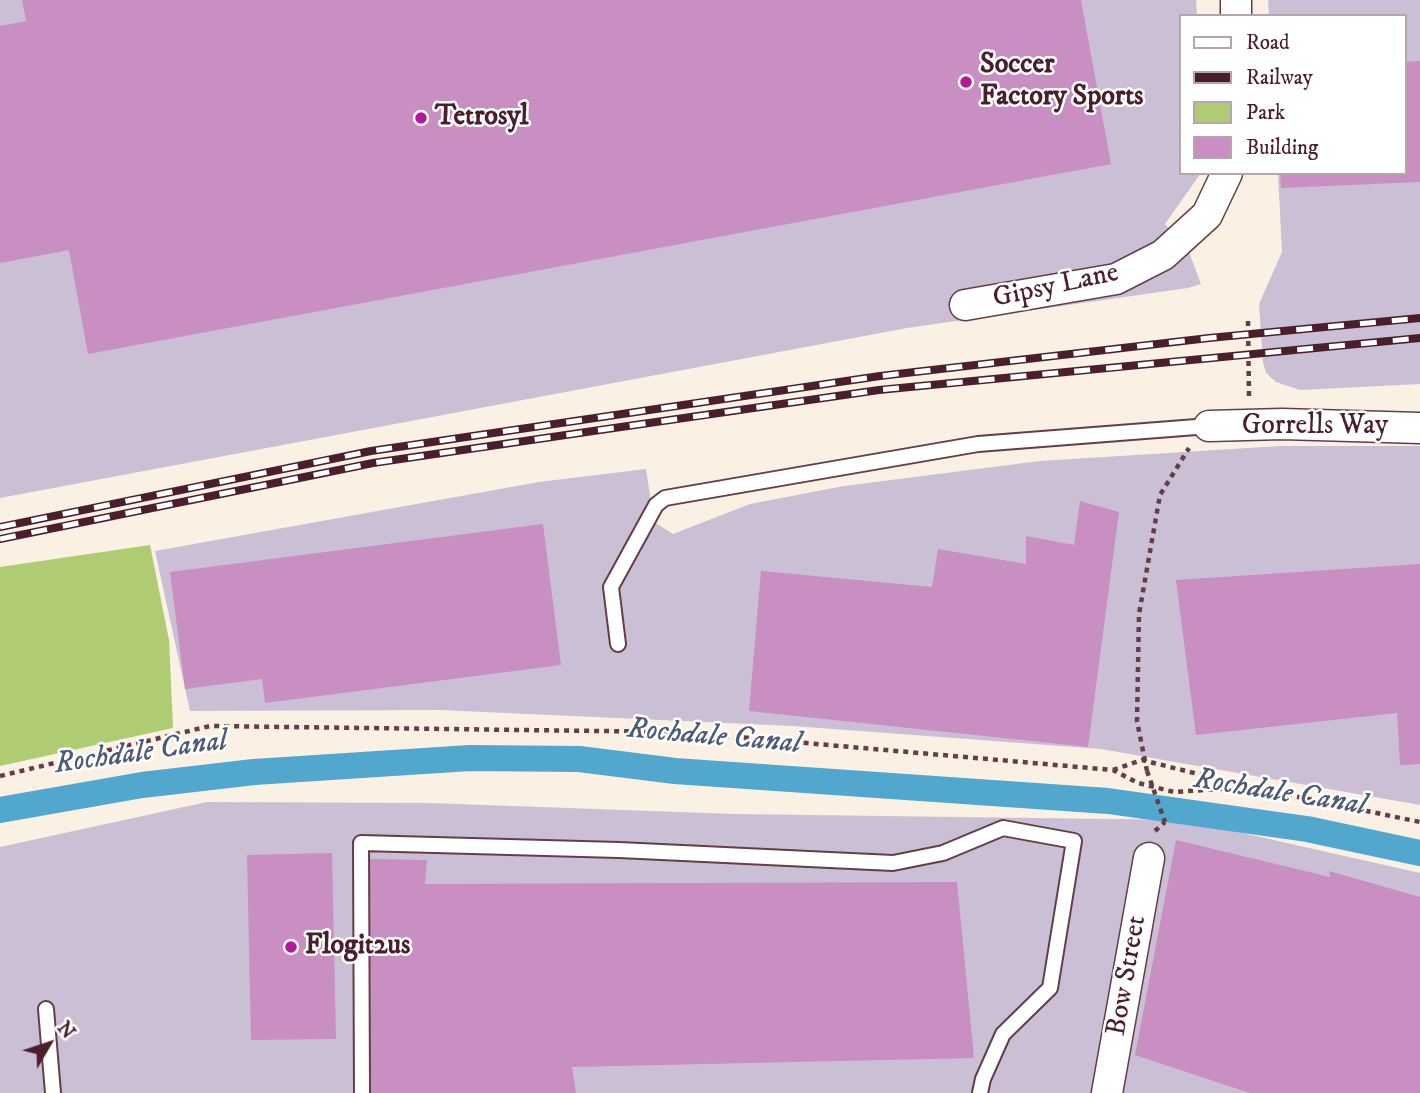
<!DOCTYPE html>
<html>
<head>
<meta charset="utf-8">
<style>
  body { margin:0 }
  #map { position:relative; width:1420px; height:1093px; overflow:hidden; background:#faf0e3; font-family:"IM FELL DW Pica",serif }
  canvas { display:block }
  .legend { position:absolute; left:1179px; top:14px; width:228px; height:161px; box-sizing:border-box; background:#fff; border:2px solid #b7a5aa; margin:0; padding:9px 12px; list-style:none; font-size:21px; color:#4a1f2b }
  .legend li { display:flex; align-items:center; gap:14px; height:35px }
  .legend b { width:35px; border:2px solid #b7a5aa }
  .north { position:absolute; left:14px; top:1009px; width:70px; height:70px; -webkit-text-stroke:5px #fff; paint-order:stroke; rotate:51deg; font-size:19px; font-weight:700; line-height:28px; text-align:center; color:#4a1f2b }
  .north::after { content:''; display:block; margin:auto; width:24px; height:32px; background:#4a1f2b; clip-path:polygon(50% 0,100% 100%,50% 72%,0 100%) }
</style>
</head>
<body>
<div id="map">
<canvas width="1420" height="1093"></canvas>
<ul class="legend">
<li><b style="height:9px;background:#fff"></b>Road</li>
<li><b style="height:9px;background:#4a1f2b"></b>Railway</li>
<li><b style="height:19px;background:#b0cc72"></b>Park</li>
<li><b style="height:19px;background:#c98ec2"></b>Building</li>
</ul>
<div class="north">N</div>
</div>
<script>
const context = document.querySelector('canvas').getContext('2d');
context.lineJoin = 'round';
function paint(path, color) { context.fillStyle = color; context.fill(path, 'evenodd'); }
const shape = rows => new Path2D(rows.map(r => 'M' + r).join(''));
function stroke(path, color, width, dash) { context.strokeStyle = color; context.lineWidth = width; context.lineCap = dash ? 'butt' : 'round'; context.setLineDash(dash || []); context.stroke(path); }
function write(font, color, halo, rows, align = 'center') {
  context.font = font + ' "IM FELL DW Pica",serif'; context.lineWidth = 5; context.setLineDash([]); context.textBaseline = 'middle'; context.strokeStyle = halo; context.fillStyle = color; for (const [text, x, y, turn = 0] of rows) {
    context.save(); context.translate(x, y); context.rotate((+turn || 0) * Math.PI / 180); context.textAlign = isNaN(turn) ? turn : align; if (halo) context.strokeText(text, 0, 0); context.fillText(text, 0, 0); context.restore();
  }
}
const industrial = shape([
  [0,0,1196,0,1197,16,1180,16,1180,173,1201,173,1165,224,1189,252,1201,284,1188,288,907,328,0,498],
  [1268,0,1420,0,1420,384,1300,390,1276,382,1266,373,1263,362,1259,304,1282,252,1278,173,1404,173,1404,16,1269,16],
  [1280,446,1420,446,1420,805,1101,749,793,726,440,710,190,711,155,551,539,482,646,469,654,522,673,534,750,504,844,486,1040,461],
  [207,802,430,803,734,814,1185,820,1420,873,1420,1093,0,1093,0,847]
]);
const green = shape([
  [150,545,169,640,173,728,0,766,0,567]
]);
const canal = shape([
  [0,810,142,785,254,772,470,758,579,759,675,771,1108,801,1307,829,1420,853]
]);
const building = shape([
  [22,0,1081,0,1111,164,88,354,69,250,0,263,0,26,26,21],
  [1420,61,1420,182,1281,188,1280,173,1404,173,1404,62],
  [1080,501,1119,512,1088,747,749,711,761,571,932,587,938,549,1026,564,1026,536,1074,545],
  [543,524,561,665,265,703,262,679,185,689,170,572],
  [1420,564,1420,764,1400,765,1397,713,1196,735,1176,580],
  [1176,840,1330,877,1329,871,1420,897,1420,1093,1250,1093,1135,1055],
  [332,853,336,1039,251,1040,247,855],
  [370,859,427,860,425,884,957,882,974,1058,572,1067,576,1093,368,1093]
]);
const path = shape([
  [1248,321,1249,397],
  [1113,770,1142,760,1250,787,1420,822],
  [1147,771,1137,721,1139,614,1160,495,1189,448],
  [0,776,210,726,680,732,1113,770,1138,783,1174,792,1250,787],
  [1155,831,1165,822]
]);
const service = shape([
  [618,644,611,587,656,505,665,498,978,444,1209,426],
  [46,1009,53,1093],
  [362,1093,361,843,619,850,893,863,943,853,1003,828,1074,841,1050,988,1003,1034,983,1079,980,1093]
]);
const minor = shape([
  [1236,0,1236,16],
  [965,305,1116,279,1163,255,1207,215,1227,173],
  [1209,426,1282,424,1420,428],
  [1107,1093,1149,858]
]);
const rail = shape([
  [0,527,371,451,880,376,1209,338,1420,318],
  [0,539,373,463,614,428,879,390,1420,338]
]);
const pathBridge = shape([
  [1147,771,1165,822]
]);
const markers = [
  [966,82,7,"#b5179e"],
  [421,118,7,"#b5179e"],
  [291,947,7,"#b5179e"]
];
const poiNames = [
  ["Soccer",980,66],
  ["Factory Sports",980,98],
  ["Tetrosyl",435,118],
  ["Flogit2us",305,947]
];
const streetNames = [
  ["Gipsy Lane",1056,287,-12],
  ["Gorrells Way",1315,427],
  ["Bow Street",1128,976,-80]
];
const waterNames = [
  ["Rochdale Canal",714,738,5],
  ["Rochdale Canal",141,754,-8],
  ["Rochdale Canal",1280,794,9]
];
paint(industrial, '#cbbfd5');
paint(green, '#b0cc72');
stroke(canal, '#51a7cd', 26);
paint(building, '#c98ec2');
stroke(service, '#643e47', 18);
stroke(minor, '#643e47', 33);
stroke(path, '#643e47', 4.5, [5, 5]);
stroke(service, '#fff', 14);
stroke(minor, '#fff', 30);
stroke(rail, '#4a1f2b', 8);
stroke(rail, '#fff', 5, [16]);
stroke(pathBridge, '#643e47', 4.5, [5, 5]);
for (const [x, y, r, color] of markers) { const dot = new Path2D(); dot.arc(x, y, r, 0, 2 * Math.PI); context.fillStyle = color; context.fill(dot); stroke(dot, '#fff', 2.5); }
write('bold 28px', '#4a1f2b', '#fff', poiNames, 'left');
write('28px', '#4a1f2b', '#fff', streetNames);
write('italic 30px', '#4d5c74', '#fff', waterNames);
</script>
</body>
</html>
